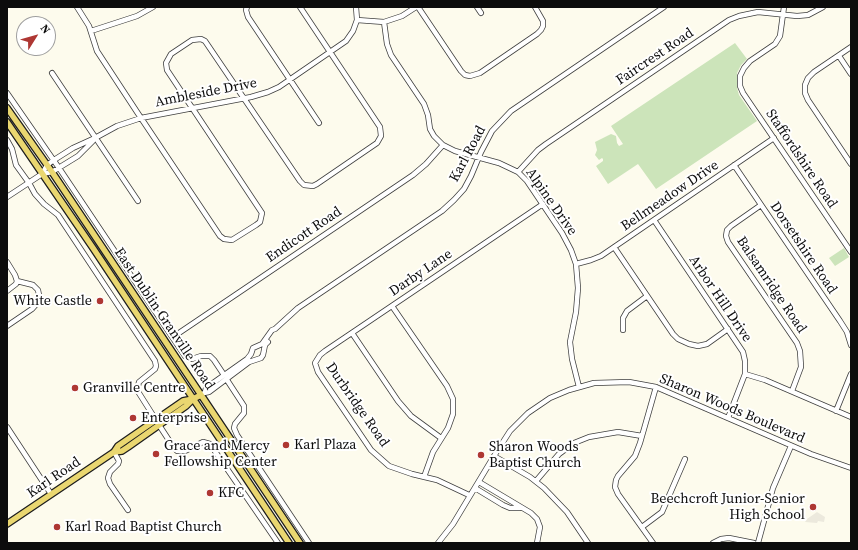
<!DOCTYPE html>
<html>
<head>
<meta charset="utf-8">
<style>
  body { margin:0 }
  #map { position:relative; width:858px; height:550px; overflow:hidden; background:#fdfbed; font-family:"Source Serif 4",serif }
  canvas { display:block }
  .frame { position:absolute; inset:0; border:8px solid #0c0c0c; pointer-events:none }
  .north { position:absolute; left:16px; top:16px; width:40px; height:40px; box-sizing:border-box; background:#fff; border:1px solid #9e9e9e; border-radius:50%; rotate:53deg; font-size:11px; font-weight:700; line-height:16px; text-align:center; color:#0c0c0c }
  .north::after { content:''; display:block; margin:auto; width:14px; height:18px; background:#ae3733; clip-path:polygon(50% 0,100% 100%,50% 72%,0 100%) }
</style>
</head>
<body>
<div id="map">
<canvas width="858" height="550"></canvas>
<div class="frame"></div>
<div class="north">N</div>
</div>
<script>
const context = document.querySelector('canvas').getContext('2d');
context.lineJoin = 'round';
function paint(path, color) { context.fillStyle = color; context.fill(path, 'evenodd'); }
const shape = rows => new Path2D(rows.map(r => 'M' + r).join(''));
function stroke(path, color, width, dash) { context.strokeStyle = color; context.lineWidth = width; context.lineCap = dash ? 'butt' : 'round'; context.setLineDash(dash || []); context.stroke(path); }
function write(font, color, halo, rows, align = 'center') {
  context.font = font + ' "Source Serif 4",serif'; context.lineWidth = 4; context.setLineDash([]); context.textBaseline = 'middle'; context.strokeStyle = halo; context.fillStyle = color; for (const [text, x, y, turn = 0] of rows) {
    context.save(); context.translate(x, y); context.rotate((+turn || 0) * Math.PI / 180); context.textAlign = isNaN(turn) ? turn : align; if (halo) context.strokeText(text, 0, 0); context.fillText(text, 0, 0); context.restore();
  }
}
const green = shape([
  [735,43,747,59,741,65,737,73,737,88,739,95,757,121,656,189,638,164,608,184,596,166,603,161,603,159,602,158,599,160,595,155,597,150,595,142,611,134,616,136,617,143,619,146,623,144,611,126],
  [844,248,849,257,835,266,829,258]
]);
const plaza = shape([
  [817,512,825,517,824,522,818,521,817,523,805,522,807,519]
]);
const minor = shape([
  [77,7,89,26,97,51,137,112,220,236,224,239,232,240,256,225,260,222,262,213,167,70,166,63,171,54,192,40,201,39,205,41,300,181,304,185,313,186,317,184,377,143,381,136,380,127,300,7],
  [247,7,246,10,248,17,319,123],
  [418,7,461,71,465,75,470,76,480,73,537,34,541,30,543,26,543,21,535,7],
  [477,7,481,13],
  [784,7,780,36,775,44,750,61,744,68,740,76,740,86,743,93,851,252],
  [357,20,384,22,402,16,416,7],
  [384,22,387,44,391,55,424,104,428,115,430,129,434,136,443,145,455,151,499,163,518,172,527,181,562,233,571,250,576,264,578,288,576,312,570,342,572,359,579,387],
  [91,31,137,16,153,7],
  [851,47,814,72,808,78,805,85,805,93,808,100,851,164],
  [839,56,851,74],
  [52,73,138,201],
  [7,93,59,168,185,356,192,359,201,356,210,356,214,360,224,375],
  [7,140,12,149,16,165,29,183,35,194,44,204,58,215,155,361,156,366,155,369,139,382,137,390,156,420],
  [734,165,840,321,847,332,851,345],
  [518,172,538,150,546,144,729,20,739,16,758,12,797,16,808,15,823,7],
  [42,174,47,165,54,160,73,148,95,138,117,126,141,118,251,97,268,92,279,87,346,41,353,31,357,20,356,7],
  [7,197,42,174,52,172,78,156,93,141],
  [761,205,731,226,727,230,726,236,728,242,797,343,800,351,801,367,792,391],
  [654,220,743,352,745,361,745,374,728,418],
  [614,247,673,334,678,339,689,344,698,346,707,344,728,329],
  [7,262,15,275,17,281,16,284,7,291],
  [576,264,591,260,601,256,774,138],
  [392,306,447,386,453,399,453,414,448,428,433,452,424,477],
  [7,326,32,309,39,301,39,295,38,290,33,285,17,281],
  [623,330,623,318,627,311,647,296],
  [352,333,398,401,411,416,441,438],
  [173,337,413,175,426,164,443,145],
  [745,374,765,380,851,417],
  [227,380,244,406,244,413,235,424,234,428,237,435,309,543],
  [205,392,206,388,247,359,251,354,253,348,262,344,272,330,275,329,298,308,442,211,454,200,464,189,471,176,481,152,492,131,511,111,664,7],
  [204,393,209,392,249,362,261,358,263,355,265,345,268,342],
  [836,411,851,374],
  [159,425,174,448,177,451,185,451,203,442,210,444,278,543],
  [7,427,51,494],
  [114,452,119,461,118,464,110,472,108,478,110,484,128,510],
  [494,456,530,477,544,488,567,512,588,543],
  [536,481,559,454,574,443,589,437,618,432,642,436],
  [479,482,531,513,537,519,540,527,537,543],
  [475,488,503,505,510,508,520,508],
  [469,495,437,480,412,474,389,466,371,450,318,372,315,363,320,355,325,351,543,204],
  [642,527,662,512,685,459],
  [438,543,453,524,494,456,510,431,528,413,550,398,569,390,594,383,629,382,656,387,811,454,851,468],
  [653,543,618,494,615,487,616,480,618,476,635,456,640,443,656,387],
  [713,543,721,539,729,538,754,543],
  [758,543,773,488,791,446]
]);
const major = shape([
  [7,108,52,172,300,543],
  [7,122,93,248,289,543],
  [114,452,122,451,128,447,186,406,193,399],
  [7,524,114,452,118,446,183,401,193,399,201,395]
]);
const markers = [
  [100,301,4,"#ae3733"],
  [75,388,4,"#ae3733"],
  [133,418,4,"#ae3733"],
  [286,445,4,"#ae3733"],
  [156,454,4,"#ae3733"],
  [481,455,4,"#ae3733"],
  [210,493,4,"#ae3733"],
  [813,507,4,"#ae3733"],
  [57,527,4,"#ae3733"]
];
const streetNames = [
  ["Faircrest Road",655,57,-34],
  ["Ambleside Drive",206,93,-11],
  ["Karl Road",468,154,-62],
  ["Staffordshire Road",801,159,56],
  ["Bellmeadow Drive",670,196,-34],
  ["Alpine Drive",551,202,55],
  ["Endicott Road",304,235,-34],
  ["Dorsetshire Road",803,248,56],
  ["Darby Lane",421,273,-34],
  ["Balsamridge Road",771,285,56],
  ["Arbor Hill Drive",720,299,56],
  ["East Dublin Granville Road",164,319,56],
  ["Durbridge Road",357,405,55],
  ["Sharon Woods Boulevard",732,409,23],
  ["Karl Road",54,478,-34]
];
const poiNames = [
  ["White Castle",92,301,"right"],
  ["Granville Centre",83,388],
  ["Enterprise",141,418],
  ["Karl Plaza",294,445],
  ["Grace and Mercy",164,446],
  ["Fellowship Center",164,462],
  ["Sharon Woods",489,447],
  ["Baptist Church",489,463],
  ["KFC",218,493],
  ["Beechcroft Junior-Senior",805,499,"right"],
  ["High School",805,515,"right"],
  ["Karl Road Baptist Church",65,527]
];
paint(green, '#cce4ba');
paint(plaza, '#ece9dd');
stroke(minor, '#3f3f3f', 6);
stroke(major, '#1d1d1d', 8);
stroke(minor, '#fff', 4.5);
stroke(major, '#ead770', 5.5);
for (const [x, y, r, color] of markers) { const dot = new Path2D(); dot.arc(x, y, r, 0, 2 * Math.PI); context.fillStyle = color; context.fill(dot); stroke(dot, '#fff', 1.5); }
write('14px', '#0c0c0c', '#fff', streetNames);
write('14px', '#0c0c0c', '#fff', poiNames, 'left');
</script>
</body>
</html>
